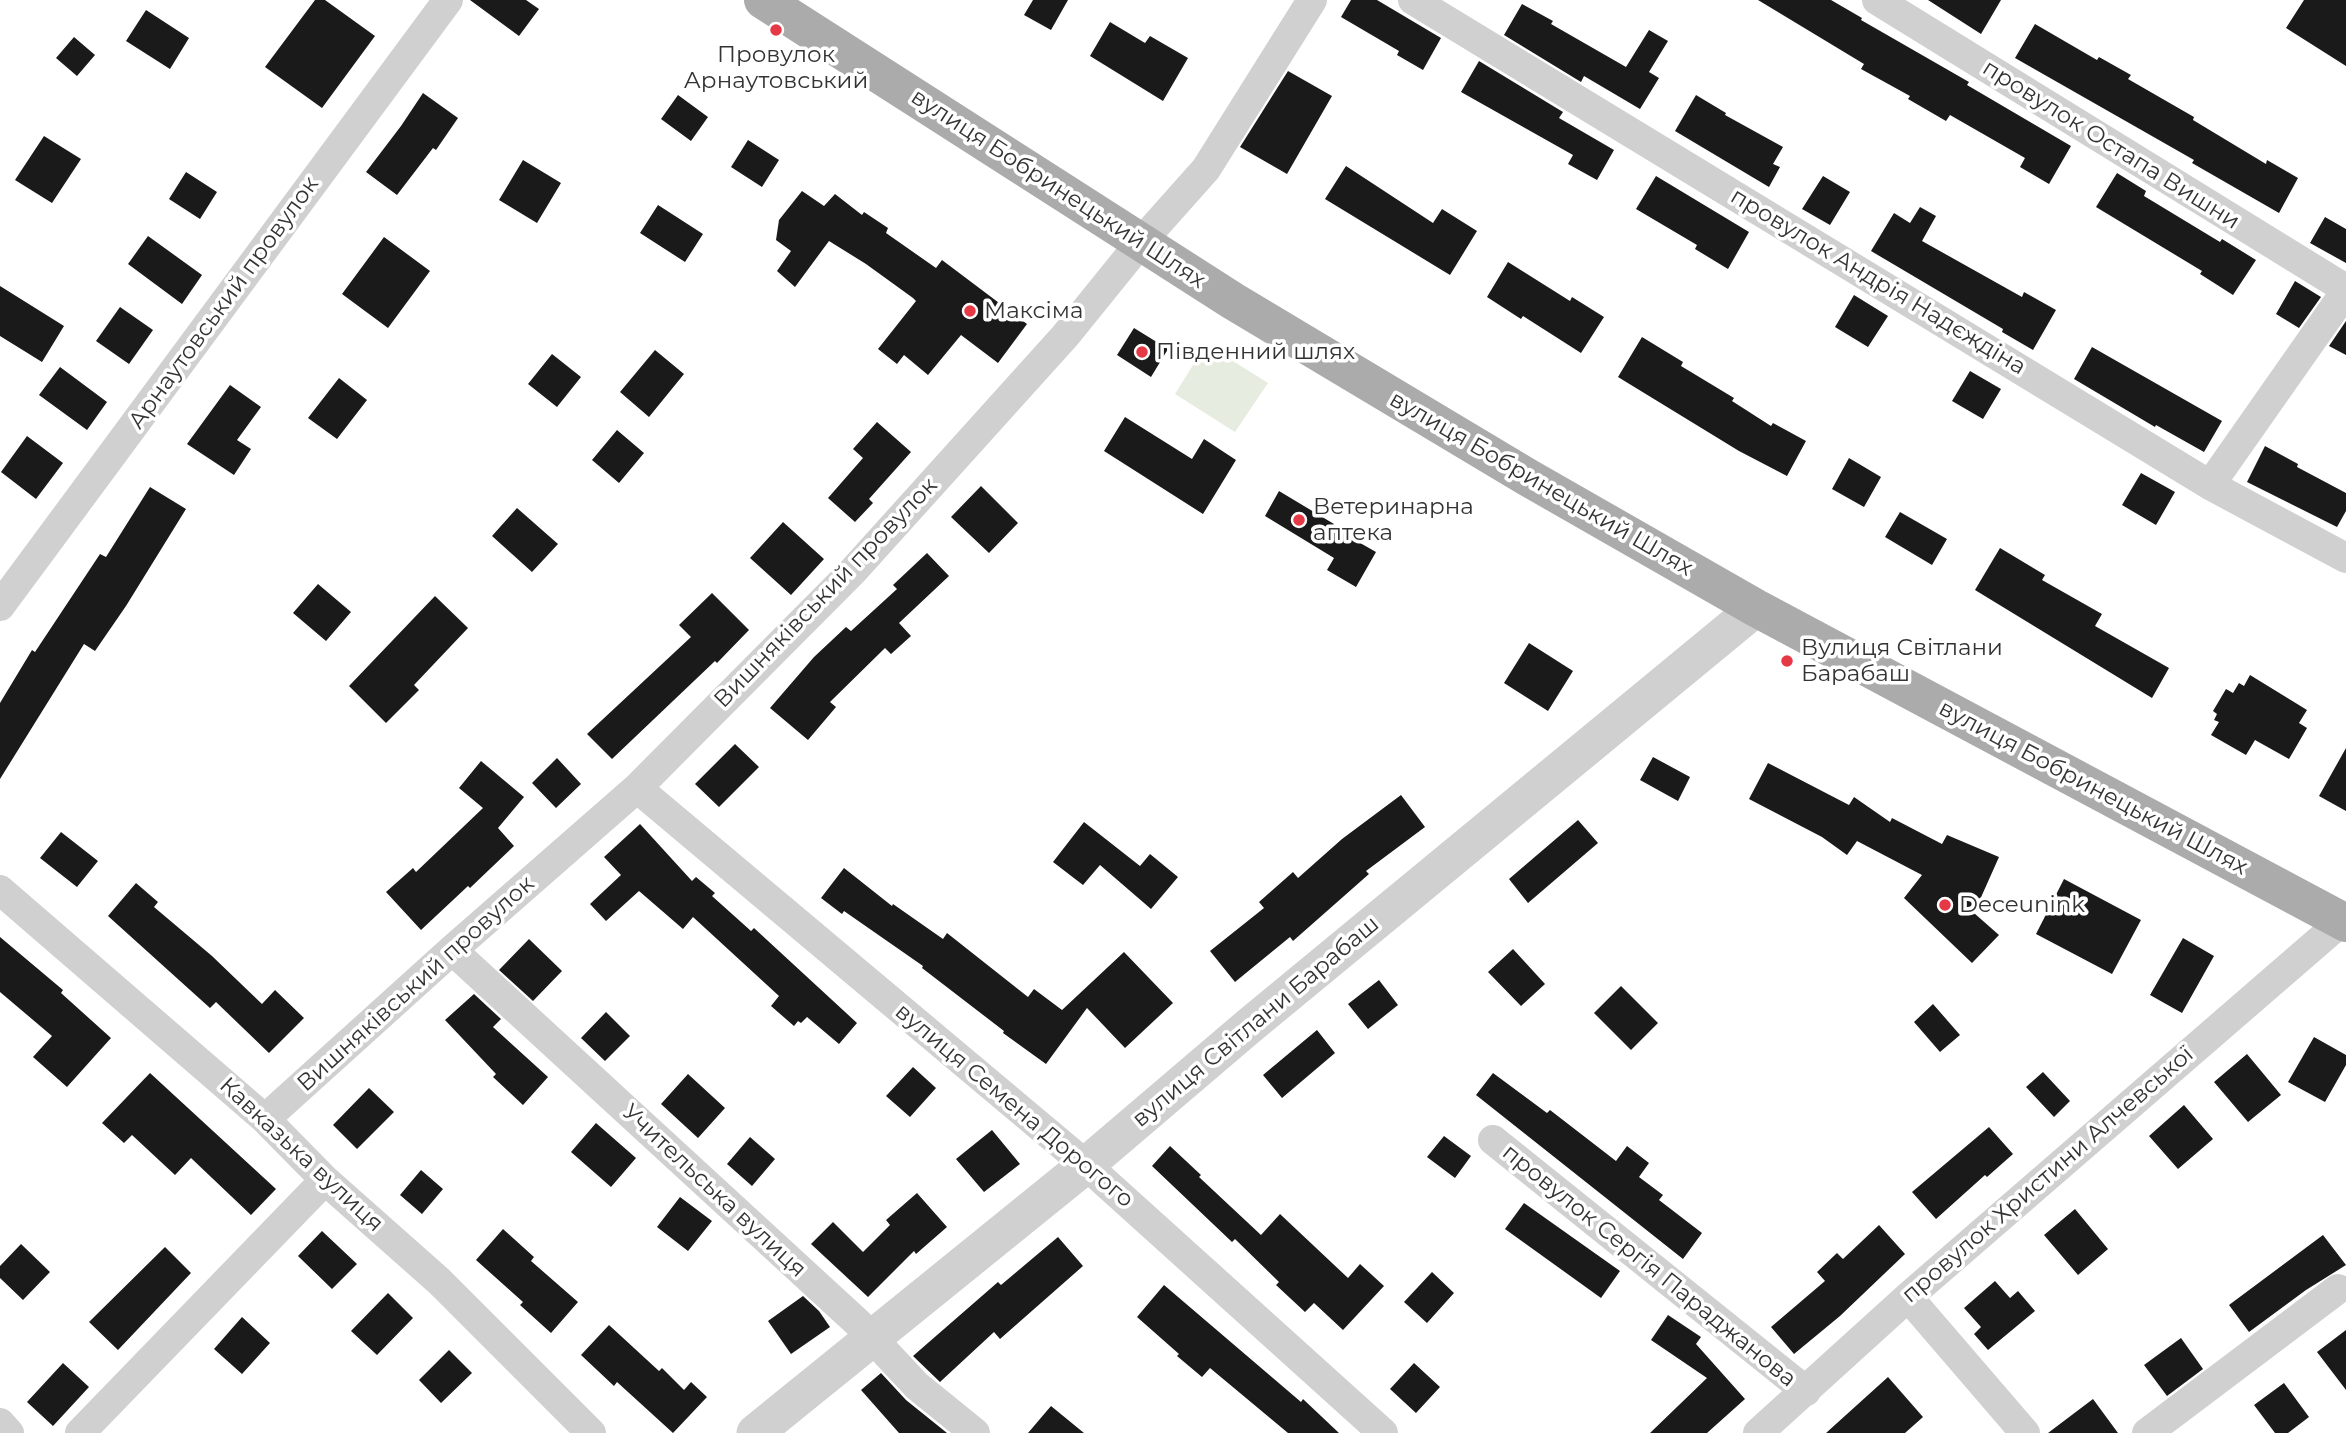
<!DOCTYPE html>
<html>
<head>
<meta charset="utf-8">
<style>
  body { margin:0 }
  canvas { display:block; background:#fff }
</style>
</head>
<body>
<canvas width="2346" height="1433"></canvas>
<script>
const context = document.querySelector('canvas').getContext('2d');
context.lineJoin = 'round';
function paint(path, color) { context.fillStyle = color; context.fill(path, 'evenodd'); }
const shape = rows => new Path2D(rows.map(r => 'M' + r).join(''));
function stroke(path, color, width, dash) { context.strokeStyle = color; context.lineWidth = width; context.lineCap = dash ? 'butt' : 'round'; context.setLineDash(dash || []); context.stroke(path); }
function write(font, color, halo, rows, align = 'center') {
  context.font = font + ' Montserrat,sans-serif'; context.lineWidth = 7; context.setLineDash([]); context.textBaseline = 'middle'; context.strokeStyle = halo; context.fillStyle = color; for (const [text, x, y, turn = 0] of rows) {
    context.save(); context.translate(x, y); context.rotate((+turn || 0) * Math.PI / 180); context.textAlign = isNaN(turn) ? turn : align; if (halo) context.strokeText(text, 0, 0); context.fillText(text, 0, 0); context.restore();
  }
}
const green = shape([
  [1206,344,1268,383,1235,432,1175,394]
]);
const building = shape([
  [315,0,325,0,375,36,322,108,265,67],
  [470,0,526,0,539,9,519,36],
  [1033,0,1068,0,1051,30,1024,15],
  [1351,0,1377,0,1441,38,1423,70,1397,55,1399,51,1341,17],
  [1758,0,1831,0,1862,18,1861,20,1969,82,1967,85,2071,146,2049,184,2020,167,2025,158,1950,115,1946,121,1908,99,1910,96,1861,69,1864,64],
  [1928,0,2001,0,1981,34],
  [2304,0,2346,0,2346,66,2286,28],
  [1522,4,1553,21,1551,24,1626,67,1649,30,1668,41,1649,72,1659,78,1640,109,1584,76,1581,82,1504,35],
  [146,10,189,38,170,69,126,41],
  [1110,22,1145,43,1150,36,1188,58,1163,101,1090,56],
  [2035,24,2097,60,2099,57,2131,75,2128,79,2194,117,2193,120,2266,164,2267,160,2298,178,2279,213,2192,163,2194,160,2015,58],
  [74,37,95,55,77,76,56,58],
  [1479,61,1563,112,1559,118,1614,150,1597,180,1568,164,1573,155,1461,92],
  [1288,71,1332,96,1287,174,1240,147],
  [423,93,458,118,436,150,433,148,397,195,366,172,401,126],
  [678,95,708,117,691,141,661,119],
  [1696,95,1726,113,1725,115,1783,147,1773,164,1780,167,1769,187,1675,131],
  [44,136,81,159,52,203,15,180],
  [748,140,779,160,762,187,731,167],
  [523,160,561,183,537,223,499,200],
  [1346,166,1433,223,1442,209,1477,231,1450,275,1325,199],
  [186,172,217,192,200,219,169,199],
  [2117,173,2146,191,2144,196,2220,242,2222,239,2256,260,2233,295,2200,274,2202,271,2096,207],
  [1656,176,1749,232,1728,269,1695,249,1697,245,1636,209],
  [1823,176,1850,192,1830,225,1802,209],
  [802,191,824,206,835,194,862,215,864,212,888,228,886,233,936,268,942,260,1027,324,998,363,961,335,928,375,904,355,897,364,878,349,916,301,913,298,866,264,829,241,795,287,777,271,791,251,776,240,779,220],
  [658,205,703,234,685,262,640,233],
  [1920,207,1936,216,1922,241,2022,297,2024,292,2056,310,2033,350,2002,332,2003,329,1871,251,1894,213,1910,223],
  [2325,217,2346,229,2346,263,2310,243],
  [148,236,202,275,182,304,128,264],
  [384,237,430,271,388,328,342,294],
  [1508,262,1570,301,1572,297,1604,317,1581,353,1523,316,1521,319,1487,297],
  [2295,281,2321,297,2299,328,2276,314],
  [0,286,64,326,42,362,0,336],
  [1854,295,1888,316,1868,347,1835,327],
  [120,307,153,330,129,364,96,341],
  [2346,321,2346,355,2329,346],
  [1134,328,1168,349,1151,377,1117,355],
  [1642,337,1683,362,1681,366,1734,398,1732,401,1771,426,1773,423,1806,441,1787,476,1739,451,1618,377],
  [2092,347,2222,421,2204,452,2156,425,2155,427,2074,379],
  [655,350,684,374,649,417,620,392],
  [552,354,581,377,557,407,528,384],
  [60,367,107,402,87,430,39,395],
  [1970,371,2001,389,1983,419,1952,401],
  [339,378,367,400,337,439,308,418],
  [230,385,261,407,237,440,251,449,234,475,187,444],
  [1125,417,1192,459,1204,439,1236,460,1203,514,1104,451],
  [877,422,911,452,869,499,873,503,855,522,828,498,863,458,853,449],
  [617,430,644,453,619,483,592,460],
  [27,436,63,463,36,499,1,472],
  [2265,446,2298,464,2297,467,2346,493,2346,511,2337,527,2247,482],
  [1849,458,1881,477,1864,507,1832,489],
  [2141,473,2175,492,2156,525,2122,505],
  [981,486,1018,523,989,553,951,517],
  [150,487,186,509,126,606,95,651,84,644,0,779,0,703,32,650,35,652,100,554,106,557],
  [1279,491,1334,524,1332,527,1376,552,1356,587,1327,570,1334,558,1265,516],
  [517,508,558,544,532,572,492,536],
  [1900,512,1947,539,1932,565,1885,537],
  [783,522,824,559,791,595,750,558],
  [2000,548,2045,575,2042,580,2102,614,2095,626,2169,668,2152,698,1975,590],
  [927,553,949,576,899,623,911,636,891,654,885,648,830,702,836,707,808,740,770,708,814,657,846,627,851,631,897,589,893,585],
  [318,584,351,612,326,641,293,613],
  [712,593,749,630,717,663,715,661,612,759,587,734,691,637,679,625],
  [435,596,468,628,414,685,419,690,386,723,349,686],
  [1529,643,1573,671,1548,711,1504,683],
  [2250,675,2307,710,2299,723,2307,728,2289,759,2255,740,2246,755,2211,735,2219,722,2214,720,2217,714,2213,711,2226,689,2233,693,2239,683,2244,686],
  [735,744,759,767,719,807,695,784],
  [2346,748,2346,811,2319,796],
  [1653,757,1690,777,1678,801,1640,780],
  [557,758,581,784,556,808,532,783],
  [481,761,524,797,498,828,514,846,470,888,468,886,421,930,386,892,413,868,416,872,483,808,459,788],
  [1768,763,1849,805,1854,797,1890,822,1892,818,1942,844,1947,835,1999,857,1974,913,1999,935,1972,963,1904,898,1922,875,1857,841,1847,855,1822,837,1749,799],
  [1401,795,1425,827,1366,871,1369,874,1293,941,1290,937,1235,982,1210,951,1264,908,1259,902,1293,872,1298,878,1342,839],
  [1578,820,1598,843,1528,903,1509,879],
  [1084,822,1140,866,1150,854,1178,877,1151,909,1100,865,1083,885,1053,862],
  [640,824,692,881,696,877,715,893,712,896,751,931,754,928,857,1023,839,1044,807,1017,801,1023,798,1021,794,1026,771,1006,779,996,693,917,683,929,639,891,606,921,590,904,621,875,604,857],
  [61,832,98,861,77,887,40,858],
  [844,868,892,906,893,904,943,939,947,933,1028,997,1034,989,1062,1010,1124,952,1173,1003,1125,1048,1087,1008,1046,1064,1003,1033,1004,1031,922,968,923,966,844,911,842,914,821,898],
  [2064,879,2141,920,2112,974,2036,934],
  [136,883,158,902,154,907,212,956,262,1004,275,990,304,1018,269,1053,216,1002,210,1008,108,916],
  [0,937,63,990,61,993,111,1038,67,1087,33,1057,52,1036,0,992],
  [2183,938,2214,956,2182,1013,2150,995],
  [529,939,562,971,533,1001,499,970],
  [1513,949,1545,984,1521,1006,1488,972],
  [1379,980,1398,1005,1368,1029,1348,1004],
  [1621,986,1658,1023,1631,1050,1594,1013],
  [474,994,501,1019,493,1027,548,1077,523,1105,493,1077,496,1074,445,1020],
  [1933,1004,1960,1035,1940,1052,1914,1022],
  [606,1012,630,1036,605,1061,581,1038],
  [1317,1030,1335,1053,1282,1098,1263,1075],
  [2314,1037,2346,1055,2346,1065,2325,1102,2288,1082],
  [2247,1054,2281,1095,2248,1122,2214,1082],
  [913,1067,936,1088,910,1117,886,1096],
  [2043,1072,2070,1101,2054,1117,2026,1087],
  [150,1073,276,1189,251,1215,191,1158,175,1175,132,1135,124,1143,102,1123],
  [1493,1073,1547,1113,1550,1110,1616,1161,1627,1146,1649,1163,1639,1177,1663,1195,1659,1200,1702,1233,1683,1259,1476,1095],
  [688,1074,725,1108,698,1138,661,1104],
  [369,1088,394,1112,357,1149,333,1125],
  [2184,1105,2213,1139,2178,1169,2149,1136],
  [596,1123,636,1158,611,1187,571,1152],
  [1989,1127,2013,1154,1987,1177,1985,1175,1936,1219,1912,1192],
  [992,1130,1020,1164,984,1192,956,1159],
  [1444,1136,1471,1156,1455,1178,1427,1157],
  [750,1137,775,1159,752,1186,727,1164],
  [1170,1146,1201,1175,1199,1177,1261,1235,1280,1214,1348,1278,1360,1264,1384,1286,1343,1330,1314,1303,1305,1312,1276,1285,1279,1282,1235,1239,1232,1242,1152,1166],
  [421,1170,443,1189,422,1214,400,1195],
  [917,1193,947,1227,916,1254,914,1251,868,1297,811,1244,833,1222,863,1252,890,1225,886,1220],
  [680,1197,712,1221,688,1251,657,1227],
  [1524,1203,1620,1271,1601,1298,1505,1229],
  [2075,1209,2108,1249,2078,1275,2044,1235],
  [1879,1225,1905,1254,1840,1316,1794,1354,1771,1327,1825,1281,1817,1272,1837,1253,1843,1259],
  [503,1229,534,1257,531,1261,578,1302,551,1333,520,1305,523,1302,476,1260],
  [322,1231,357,1264,332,1289,298,1256],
  [2323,1235,2346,1265,2306,1290,2249,1332,2229,1305],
  [1058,1237,1083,1266,1000,1339,994,1332,940,1382,913,1356,998,1282,1001,1285],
  [21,1244,50,1272,23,1300,0,1278,0,1266],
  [165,1247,191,1273,118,1350,89,1322],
  [1432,1272,1454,1293,1427,1323,1404,1302],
  [1995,1281,2010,1298,2018,1291,2035,1311,1988,1350,1974,1334,1981,1327,1964,1308],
  [1164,1285,1301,1402,1303,1399,1339,1433,1288,1433,1210,1368,1202,1377,1177,1356,1179,1354,1137,1317],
  [388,1293,413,1318,377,1355,351,1331],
  [803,1296,819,1311,830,1327,791,1354,768,1321],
  [1668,1315,1701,1337,1696,1344,1745,1399,1707,1433,1650,1433,1707,1378,1651,1340],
  [242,1317,270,1343,242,1374,214,1349],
  [609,1325,659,1371,662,1368,684,1390,691,1382,707,1397,673,1433,617,1382,614,1386,581,1355],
  [2346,1330,2346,1390,2317,1352],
  [2181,1338,2203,1369,2167,1396,2144,1365],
  [449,1350,472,1373,441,1403,419,1380],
  [63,1363,89,1387,53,1426,27,1402],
  [1414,1363,1440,1387,1416,1413,1390,1389],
  [881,1373,906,1400,947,1433,899,1433,861,1390],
  [1888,1377,1923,1417,1905,1433,1826,1433],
  [2284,1383,2309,1417,2288,1433,2275,1433,2254,1405],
  [2093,1399,2118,1433,2048,1433],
  [1051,1406,1084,1433,1028,1433]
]);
const minor = shape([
  [1413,0,2210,485,2346,558],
  [1877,0,2346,289],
  [2210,485,2346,291],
  [0,606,448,0],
  [637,788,1086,1165,1383,1433],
  [0,890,265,1119,325,1180,439,1281,591,1433],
  [452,950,858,1323,917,1386,975,1433],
  [265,1119,452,950,637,788,853,571,1065,336,1141,242,1206,169,1312,0],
  [1493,1140,1806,1391],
  [1908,1297,2025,1433],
  [0,1423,9,1433],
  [80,1433,325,1180],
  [1758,1433,1908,1297,2342,921],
  [2147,1433,2338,1289]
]);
const tertiary = shape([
  [755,1433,1086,1165,1249,1026,1756,608]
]);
const primary = shape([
  [763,0,1233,301,1527,477,1756,608,2346,923]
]);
const markers = [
  [776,30,7,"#e63946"],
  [970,311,7,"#e63946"],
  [1142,352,7,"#e63946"],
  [1299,520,7,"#e63946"],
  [1787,661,7,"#e63946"],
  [1945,905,7,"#e63946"]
];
const poiNames = [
  ["Провулок",776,55,"center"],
  ["Арнаутовський",776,81,"center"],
  ["Максіма",984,311],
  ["Південний шлях",1156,352],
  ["Ветеринарна",1313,507],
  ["аптека",1313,533],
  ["Вулиця Світлани",1801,648],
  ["Барабаш",1801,674],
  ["Deceunink",1959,905]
];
const streetNames = [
  ["провулок Остапа Вишни",2111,145,32],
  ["вулиця Бобринецький Шлях",1058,189,33],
  ["провулок Андрія Надєждіна",1878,282,31],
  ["Арнаутовський провулок",224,303,-54],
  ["вулиця Бобринецький Шлях",1541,484,30],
  ["Вишняківський провулок",826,593,-46],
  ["вулиця Бобринецький Шлях",2093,788,28],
  ["Вишняківський провулок",416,984,-42],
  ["вулиця Світлани Барабаш",1256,1022,-40],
  ["вулиця Семена Дорогого",1014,1106,40],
  ["Кавказька вулиця",301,1155,43],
  ["провулок Христини Алчевської",2048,1175,-41],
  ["Учительська вулиця",714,1191,43],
  ["провулок Сергія Параджанова",1649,1266,39]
];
paint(green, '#e6ecdf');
paint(building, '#1a1a1a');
stroke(minor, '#d0d0d0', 30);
stroke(tertiary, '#d0d0d0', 37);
stroke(primary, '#ababab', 38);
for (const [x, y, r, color] of markers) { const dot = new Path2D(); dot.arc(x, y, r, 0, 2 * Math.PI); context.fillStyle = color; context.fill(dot); stroke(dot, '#fff', 2.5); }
write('23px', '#333', '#fff', poiNames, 'left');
write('23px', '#333', '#fff', streetNames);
</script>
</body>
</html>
